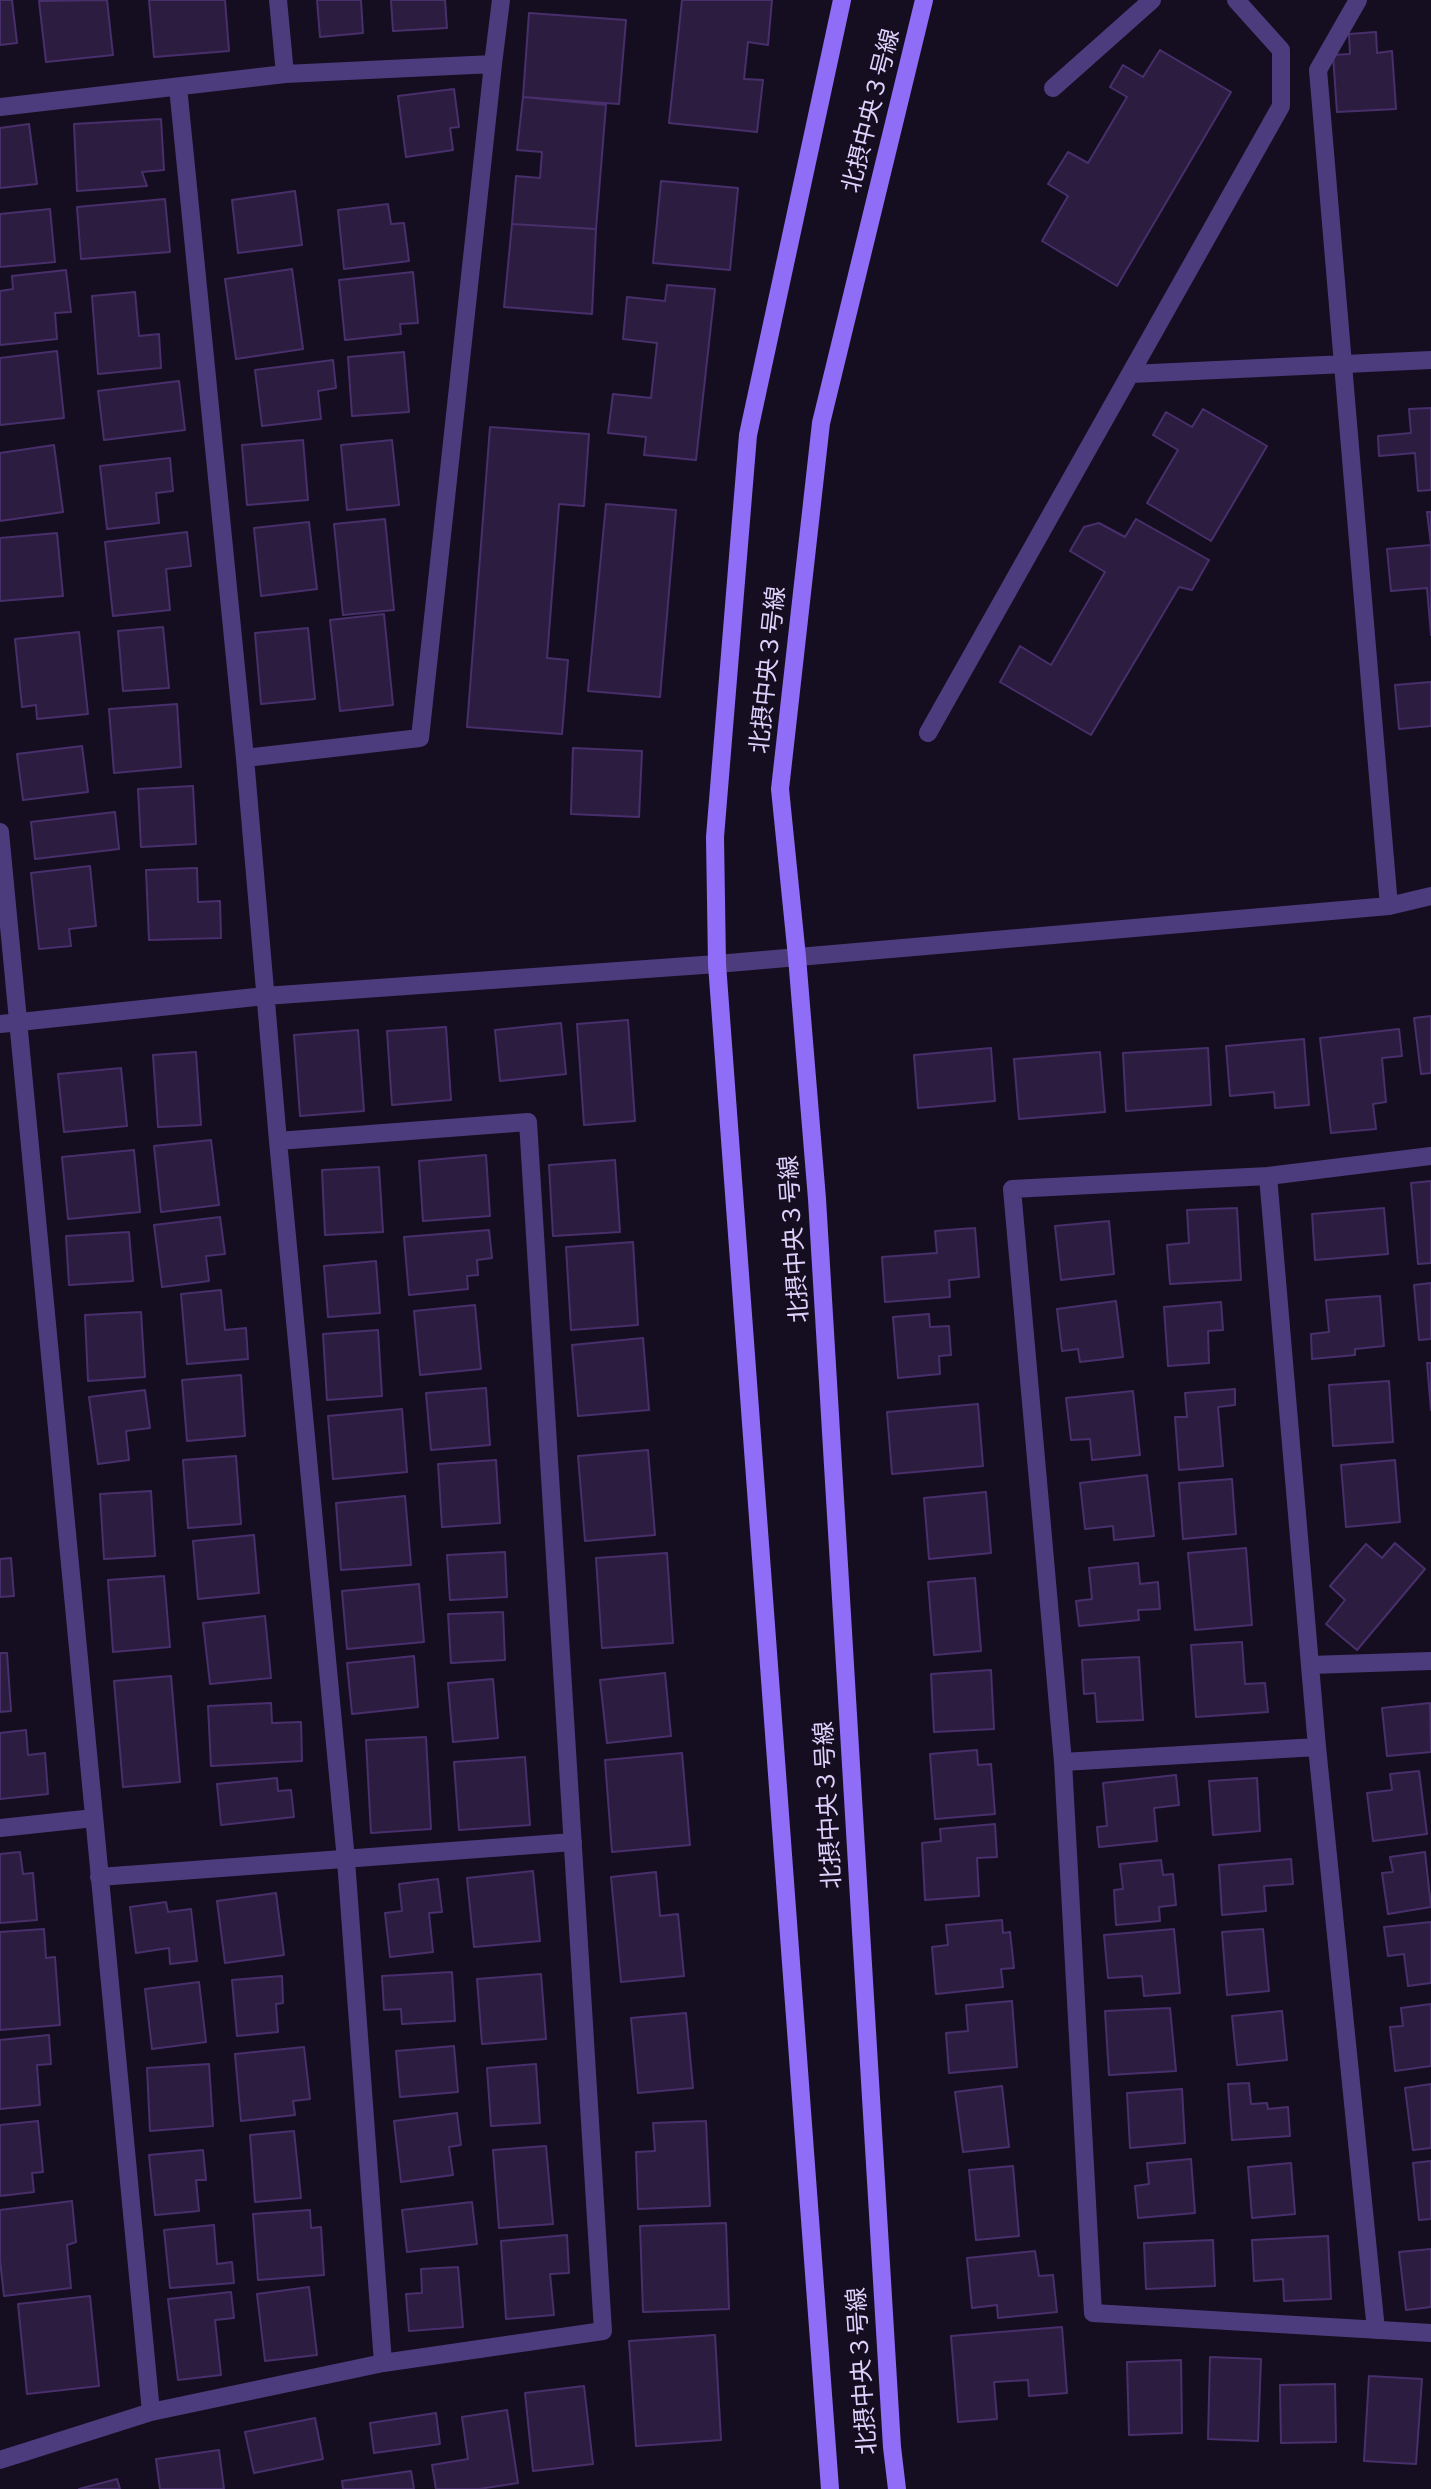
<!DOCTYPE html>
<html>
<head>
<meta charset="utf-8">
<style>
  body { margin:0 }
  canvas { display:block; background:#150e20 }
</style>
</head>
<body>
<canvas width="1431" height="2489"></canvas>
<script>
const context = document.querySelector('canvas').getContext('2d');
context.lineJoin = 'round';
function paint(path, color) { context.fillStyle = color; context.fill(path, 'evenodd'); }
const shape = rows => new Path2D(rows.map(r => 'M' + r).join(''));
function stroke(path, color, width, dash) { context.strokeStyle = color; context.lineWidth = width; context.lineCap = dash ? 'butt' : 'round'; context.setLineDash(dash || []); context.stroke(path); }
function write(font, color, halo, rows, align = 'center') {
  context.font = font + ' Helvetica,"Noto Sans JP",sans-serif'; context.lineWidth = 6; context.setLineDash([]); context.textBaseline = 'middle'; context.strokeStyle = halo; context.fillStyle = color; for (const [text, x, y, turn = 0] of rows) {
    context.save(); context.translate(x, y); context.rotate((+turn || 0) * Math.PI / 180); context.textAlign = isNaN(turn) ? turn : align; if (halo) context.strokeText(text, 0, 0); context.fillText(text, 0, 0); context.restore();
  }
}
const building = shape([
  [0,0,12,0,17,43,0,45,0,0],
  [107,0,113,55,46,62,39,1,107,0],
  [149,0,225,0,229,51,154,57,149,0],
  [317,0,361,0,363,33,320,37,317,0],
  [391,0,445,0,447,28,393,31,391,0],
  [682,0,772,0,768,45,748,42,744,79,763,80,757,132,669,123,682,0],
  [529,13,626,20,619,104,523,97,529,13],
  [1376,32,1377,53,1392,51,1396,109,1337,112,1333,55,1350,54,1349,34,1376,32],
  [1160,50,1231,92,1117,286,1042,241,1068,196,1048,184,1068,152,1088,163,1127,97,1110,87,1123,65,1143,77,1160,50],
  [454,89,459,127,450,128,453,150,406,157,398,96,454,89],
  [523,97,606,105,596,229,512,224,516,176,540,178,542,152,517,150,523,97],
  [161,119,164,170,142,172,147,186,77,191,74,124,161,119],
  [29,124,37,184,0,188,0,128,29,124],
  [661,181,738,188,730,270,653,263,661,181],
  [295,191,302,245,238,253,232,200,295,191],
  [165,199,170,252,81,259,77,207,165,199],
  [388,204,391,224,404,223,409,261,344,269,338,210,388,204],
  [50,209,55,262,0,267,0,214,50,209],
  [512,224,596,229,592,314,504,307,512,224],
  [292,269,303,349,236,359,225,279,292,269],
  [66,270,71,312,55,313,57,339,0,345,0,291,13,289,12,276,66,270],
  [413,272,418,323,400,324,401,334,345,340,339,280,413,272],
  [667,285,715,289,696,460,644,455,646,437,608,433,613,394,651,398,657,343,623,339,627,297,665,301,667,285],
  [135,292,139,336,159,334,161,368,98,374,92,296,135,292],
  [57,351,64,418,0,425,0,358,57,351],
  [404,352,409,412,352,416,348,357,404,352],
  [333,360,336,388,318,391,321,419,262,426,255,370,333,360],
  [179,381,185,430,104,440,98,391,179,381],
  [1431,408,1431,490,1418,491,1415,453,1379,456,1378,436,1411,433,1409,409,1431,408],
  [1203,409,1267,446,1211,541,1147,503,1178,450,1153,435,1166,412,1192,427,1203,409],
  [490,427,589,434,584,506,559,504,547,658,568,660,562,734,467,727,490,427],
  [303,440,308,500,247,505,242,445,303,440],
  [392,440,399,505,347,510,341,445,392,440],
  [54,445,63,512,0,521,0,453,54,445],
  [170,458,173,491,156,493,159,523,107,529,100,466,170,458],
  [606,504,676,510,660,697,588,691,606,504],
  [1427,512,1431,512,1431,635,1427,588,1391,591,1387,549,1431,545,1427,512],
  [385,519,394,610,343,615,334,524,385,519],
  [1136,519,1209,560,1192,590,1179,587,1091,735,1000,682,1020,646,1051,665,1105,572,1070,551,1084,527,1099,523,1125,537,1136,519],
  [309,522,317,589,261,596,254,528,309,522],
  [187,532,191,566,166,569,170,610,113,616,105,542,187,532],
  [57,533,63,596,0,601,0,538,57,533],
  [384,614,393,705,340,711,330,620,384,614],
  [163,627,169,688,123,691,118,631,163,627],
  [308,628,315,699,261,704,255,633,308,628],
  [79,632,88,714,37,719,36,705,22,707,15,639,79,632],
  [1431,682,1431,726,1399,729,1395,685,1431,682],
  [177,704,181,767,114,773,109,709,177,704],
  [82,746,88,792,23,800,17,754,82,746],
  [573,748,642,751,639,817,571,814,573,748],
  [193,786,196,844,141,847,138,789,193,786],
  [115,812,119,849,35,859,31,822,115,812],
  [90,866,96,926,69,929,71,946,39,949,31,873,90,866],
  [197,868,198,902,220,901,221,938,149,940,146,870,197,868],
  [1431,1016,1431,1073,1421,1074,1414,1018,1431,1016],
  [628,1020,635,1121,584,1125,577,1024,628,1020],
  [561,1023,566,1074,500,1081,495,1030,561,1023],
  [446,1027,451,1100,392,1105,387,1031,446,1027],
  [1399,1029,1402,1056,1382,1058,1386,1102,1373,1104,1376,1129,1331,1133,1320,1038,1399,1029],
  [358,1030,364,1111,300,1116,294,1035,358,1030],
  [1304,1039,1309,1105,1275,1108,1274,1092,1230,1096,1226,1046,1304,1039],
  [991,1048,995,1101,918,1108,914,1055,991,1048],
  [1208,1048,1211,1105,1126,1111,1123,1053,1208,1048],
  [196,1052,201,1125,158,1127,153,1055,196,1052],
  [1100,1052,1105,1112,1019,1119,1014,1059,1100,1052],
  [121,1068,127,1126,64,1132,58,1074,121,1068],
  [211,1140,219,1205,161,1212,154,1146,211,1140],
  [134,1150,140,1212,68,1219,62,1157,134,1150],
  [486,1155,490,1216,423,1221,419,1161,486,1155],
  [615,1160,620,1232,553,1236,549,1165,615,1160],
  [379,1167,383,1232,325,1235,322,1170,379,1167],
  [1431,1181,1431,1263,1418,1264,1411,1183,1431,1181],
  [1237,1208,1241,1280,1170,1284,1167,1245,1189,1243,1187,1210,1237,1208],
  [1384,1208,1388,1254,1315,1260,1312,1214,1384,1208],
  [220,1217,225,1254,206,1256,209,1281,162,1287,154,1225,220,1217],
  [1109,1221,1114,1274,1061,1280,1055,1226,1109,1221],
  [975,1228,979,1277,949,1280,950,1297,885,1302,882,1257,937,1253,935,1231,975,1228],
  [489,1230,492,1258,477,1260,478,1275,467,1276,468,1289,409,1295,404,1237,489,1230],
  [129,1232,133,1281,69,1285,66,1236,129,1232],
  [633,1242,638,1325,571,1330,566,1247,633,1242],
  [376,1261,380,1313,328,1317,324,1266,376,1261],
  [1431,1283,1431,1339,1419,1340,1414,1285,1431,1283],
  [221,1290,225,1330,246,1328,248,1359,187,1364,181,1294,221,1290],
  [1380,1296,1384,1346,1355,1349,1355,1355,1312,1359,1311,1334,1329,1332,1326,1300,1380,1296],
  [1116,1301,1123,1357,1080,1362,1078,1349,1062,1351,1057,1309,1116,1301],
  [1221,1302,1223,1330,1208,1331,1209,1363,1168,1366,1164,1307,1221,1302],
  [475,1305,481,1369,420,1375,414,1311,475,1305],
  [141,1312,145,1377,88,1381,85,1315,141,1312],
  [929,1314,930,1327,949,1326,951,1355,939,1356,940,1374,898,1378,893,1317,929,1314],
  [378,1330,382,1396,327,1400,323,1334,378,1330],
  [643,1338,649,1410,578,1416,572,1345,643,1338],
  [1427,1363,1431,1363,1431,1410,1427,1363],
  [241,1375,245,1436,187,1441,182,1380,241,1375],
  [1389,1381,1393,1442,1333,1446,1329,1385,1389,1381],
  [486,1388,490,1445,431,1450,426,1393,486,1388],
  [1235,1389,1235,1405,1218,1407,1223,1466,1179,1470,1175,1417,1187,1417,1185,1393,1235,1389],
  [145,1390,150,1428,126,1431,129,1460,98,1464,89,1397,145,1390],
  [1133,1391,1140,1455,1092,1460,1090,1439,1071,1440,1066,1398,1133,1391],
  [978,1404,983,1466,892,1474,887,1412,978,1404],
  [402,1409,407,1472,333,1479,328,1416,402,1409],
  [648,1450,655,1535,585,1541,578,1456,648,1450],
  [236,1456,241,1524,188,1528,183,1460,236,1456],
  [496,1460,500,1523,442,1527,438,1464,496,1460],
  [1395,1460,1400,1522,1346,1527,1341,1465,1395,1460],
  [1147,1475,1154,1536,1114,1540,1113,1526,1085,1529,1080,1483,1147,1475],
  [1232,1479,1236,1534,1183,1539,1179,1483,1232,1479],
  [151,1491,155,1556,104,1559,100,1494,151,1491],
  [986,1492,991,1553,929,1559,924,1498,986,1492],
  [405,1496,411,1565,341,1570,336,1503,405,1496],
  [254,1535,259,1593,198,1599,193,1541,254,1535],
  [1395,1543,1425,1569,1357,1650,1326,1624,1345,1600,1330,1586,1366,1544,1382,1558,1395,1543],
  [1246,1548,1252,1625,1195,1630,1188,1553,1246,1548],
  [505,1552,507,1597,450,1600,447,1555,505,1552],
  [667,1553,673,1643,602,1648,596,1558,667,1553],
  [11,1558,14,1596,0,1597,0,1559,11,1558],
  [1138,1563,1140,1584,1158,1582,1160,1609,1138,1610,1139,1620,1079,1626,1076,1601,1092,1599,1089,1568,1138,1563],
  [164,1576,170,1647,113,1652,108,1580,164,1576],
  [975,1578,981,1651,934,1655,928,1582,975,1578],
  [419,1584,424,1642,347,1649,342,1591,419,1584],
  [503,1612,505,1660,451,1663,448,1614,503,1612],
  [265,1616,271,1678,210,1684,203,1623,265,1616],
  [1242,1642,1245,1684,1265,1683,1268,1712,1196,1717,1191,1645,1242,1642],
  [0,1653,7,1653,11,1711,0,1712,0,1653],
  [414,1656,418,1707,352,1714,347,1663,414,1656],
  [1139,1657,1143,1720,1097,1722,1095,1693,1084,1694,1082,1660,1139,1657],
  [991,1670,994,1729,934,1732,931,1674,991,1670],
  [665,1673,671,1736,607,1743,600,1680,665,1673],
  [171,1676,180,1782,123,1787,114,1681,171,1676],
  [493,1679,498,1738,453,1742,448,1683,493,1679],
  [271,1703,272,1723,301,1722,302,1761,211,1766,208,1706,271,1703],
  [1430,1703,1431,1752,1387,1756,1382,1708,1430,1703],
  [26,1730,28,1755,45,1753,48,1794,0,1799,0,1733,26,1730],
  [426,1737,431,1829,371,1833,366,1740,426,1737],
  [977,1750,978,1765,991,1764,995,1814,935,1819,930,1754,977,1750],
  [682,1753,690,1845,612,1852,605,1760,682,1753],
  [525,1757,530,1825,459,1830,454,1762,525,1757],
  [1419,1771,1427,1834,1373,1841,1367,1793,1392,1790,1390,1774,1419,1771],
  [1176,1775,1179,1805,1154,1808,1157,1841,1099,1847,1097,1827,1107,1826,1103,1783,1176,1775],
  [277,1778,278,1791,291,1790,294,1817,221,1825,217,1784,277,1778],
  [1257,1778,1260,1831,1213,1835,1209,1781,1257,1778],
  [995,1824,997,1857,977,1858,979,1896,925,1900,922,1843,941,1841,940,1829,995,1824],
  [20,1852,23,1874,33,1873,37,1920,0,1923,0,1854,20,1852],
  [1425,1852,1431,1907,1388,1914,1382,1873,1393,1872,1390,1857,1425,1852],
  [1291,1859,1293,1884,1264,1886,1266,1911,1222,1915,1219,1865,1291,1859],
  [1161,1860,1163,1875,1173,1874,1176,1905,1159,1907,1160,1921,1116,1925,1114,1890,1123,1889,1120,1864,1161,1860],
  [533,1871,540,1941,474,1947,467,1878,533,1871],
  [656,1872,660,1916,678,1914,684,1976,621,1982,611,1877,656,1872],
  [438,1879,442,1912,429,1913,433,1952,390,1957,385,1913,402,1911,399,1884,438,1879],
  [276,1893,284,1955,225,1963,217,1901,276,1893],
  [166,1902,168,1912,191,1909,197,1961,170,1964,169,1948,136,1953,130,1907,166,1902],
  [1002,1920,1003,1933,1010,1932,1014,1968,1001,1969,1003,1987,936,1994,932,1947,948,1945,946,1925,1002,1920],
  [1431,1922,1431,1983,1408,1986,1404,1954,1388,1956,1384,1927,1431,1922],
  [44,1929,46,1958,55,1957,60,2025,0,2030,0,1932,44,1929],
  [1174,1929,1180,1993,1144,1996,1142,1976,1108,1978,1104,1935,1174,1929],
  [1263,1929,1269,1991,1227,1995,1222,1932,1263,1929],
  [452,1972,455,2021,402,2024,401,2009,384,2010,382,1976,452,1972],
  [541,1974,546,2039,482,2044,477,1979,541,1974],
  [282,1976,283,2003,276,2004,278,2032,237,2036,232,1980,282,1976],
  [199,1982,206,2042,152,2049,145,1989,199,1982],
  [1012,2001,1017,2067,949,2073,946,2033,968,2031,966,2005,1012,2001],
  [1431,2004,1431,2066,1395,2071,1390,2027,1403,2026,1401,2008,1431,2004],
  [1170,2008,1176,2071,1109,2075,1105,2011,1170,2008],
  [1282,2011,1287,2060,1237,2065,1232,2016,1282,2011],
  [686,2013,693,2088,638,2093,631,2018,686,2013],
  [49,2035,51,2064,37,2065,40,2105,0,2109,0,2040,49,2035],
  [454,2046,458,2092,400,2097,396,2051,454,2046],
  [304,2047,310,2099,293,2101,295,2115,241,2121,235,2054,304,2047],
  [209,2064,213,2126,150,2131,147,2068,209,2064],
  [536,2064,540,2123,491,2126,487,2068,536,2064],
  [1249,2083,1251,2104,1267,2103,1268,2109,1288,2107,1290,2136,1232,2140,1228,2084,1249,2083],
  [1431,2084,1431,2148,1413,2150,1405,2088,1431,2084],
  [1002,2086,1009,2147,963,2152,955,2092,1002,2086],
  [1182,2089,1185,2143,1130,2148,1127,2093,1182,2089],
  [457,2113,461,2145,449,2147,453,2175,401,2182,394,2121,457,2113],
  [38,2121,43,2172,32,2173,34,2192,0,2196,0,2125,38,2121],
  [706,2121,710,2206,638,2209,636,2152,655,2151,653,2123,706,2121],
  [294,2131,301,2198,255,2202,250,2135,294,2131],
  [546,2146,553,2224,499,2228,493,2150,546,2146],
  [203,2150,206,2180,196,2180,199,2211,155,2215,149,2155,203,2150],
  [1191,2159,1195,2213,1138,2218,1135,2186,1149,2184,1147,2163,1191,2159],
  [1431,2161,1431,2219,1419,2220,1413,2163,1431,2161],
  [1291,2163,1295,2214,1252,2218,1248,2167,1291,2163],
  [1013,2166,1019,2236,976,2240,969,2170,1013,2166],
  [72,2201,76,2242,67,2245,71,2288,4,2296,0,2260,0,2210,72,2201],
  [472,2202,477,2244,407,2252,402,2210,472,2202],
  [310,2210,311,2228,321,2227,324,2275,258,2280,253,2214,310,2210],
  [726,2223,729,2309,643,2312,640,2226,726,2223],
  [214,2225,217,2264,232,2262,234,2283,170,2288,164,2230,214,2225],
  [567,2235,569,2273,550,2274,554,2315,506,2319,501,2241,567,2235],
  [1328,2236,1331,2299,1284,2301,1283,2279,1254,2281,1252,2240,1328,2236],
  [1213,2240,1215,2286,1146,2289,1144,2243,1213,2240],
  [1431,2249,1431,2307,1406,2310,1399,2252,1431,2249],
  [1035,2251,1039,2276,1053,2275,1057,2312,998,2318,997,2305,972,2308,967,2258,1035,2251],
  [458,2267,463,2327,409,2331,406,2294,422,2293,421,2269,458,2267],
  [309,2287,317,2355,265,2361,257,2294,309,2287],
  [231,2292,234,2318,215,2320,221,2375,178,2380,168,2299,231,2292],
  [90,2296,99,2386,27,2394,18,2304,90,2296],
  [1062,2327,1067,2393,1029,2396,1028,2380,994,2382,997,2419,958,2422,951,2336,1062,2327],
  [715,2335,721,2440,636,2446,629,2341,715,2335],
  [1210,2357,1261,2359,1258,2441,1208,2439,1210,2357],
  [1181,2360,1182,2433,1129,2435,1127,2362,1181,2360],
  [1369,2376,1422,2379,1416,2464,1364,2461,1369,2376],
  [1335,2384,1336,2442,1281,2443,1280,2385,1335,2384],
  [584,2386,593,2464,533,2471,525,2393,584,2386],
  [507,2410,518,2483,479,2489,436,2489,432,2465,468,2459,462,2417,507,2410],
  [436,2413,440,2444,374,2453,370,2423,436,2413],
  [315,2418,323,2459,254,2473,245,2432,315,2418],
  [219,2450,224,2489,160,2489,156,2459,219,2450],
  [411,2471,414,2489,343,2489,342,2481,411,2471],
  [117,2479,120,2489,79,2489,117,2479]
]);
const street = shape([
  [278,0,285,74],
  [1358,0,1318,70,1389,906],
  [493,64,501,0],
  [178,87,245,758,278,1141,346,1860,383,2363],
  [1053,88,1152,0],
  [0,107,285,74,493,64,420,738,245,758],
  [1131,374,1431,360],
  [928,733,1281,106,1281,50,1236,0],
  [0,832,151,2412],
  [0,1024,265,996,717,964,1389,906,1431,896],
  [1431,1156,1268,1176,1012,1189,1063,1762,1093,2313,1431,2333],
  [1268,1176,1317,1747,1376,2330],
  [1310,1665,1431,1661],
  [1063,1762,1317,1747],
  [0,1828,94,1818],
  [99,1877,573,1842],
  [0,2460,151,2412,383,2363,603,2331,528,1122,278,1141]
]);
const secondary = shape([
  [830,2489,717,964,715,837,748,435,842,0],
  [897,2489,892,2447,817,1199,797,957,780,789,821,423,924,0]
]);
const streetNames = [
  ["北摂中央３号線",872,111,-76],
  ["北摂中央３号線",769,670,-84],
  ["北摂中央３号線",795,1239,-94],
  ["北摂中央３号線",829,1805,-93],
  ["北摂中央３号線",863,2371,-94]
];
paint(building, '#2b1c40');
stroke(building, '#482f6b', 2);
stroke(street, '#4d3c7d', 18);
stroke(secondary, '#8f6df7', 18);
write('24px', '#dfd1fc', '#150e20', streetNames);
</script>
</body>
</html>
